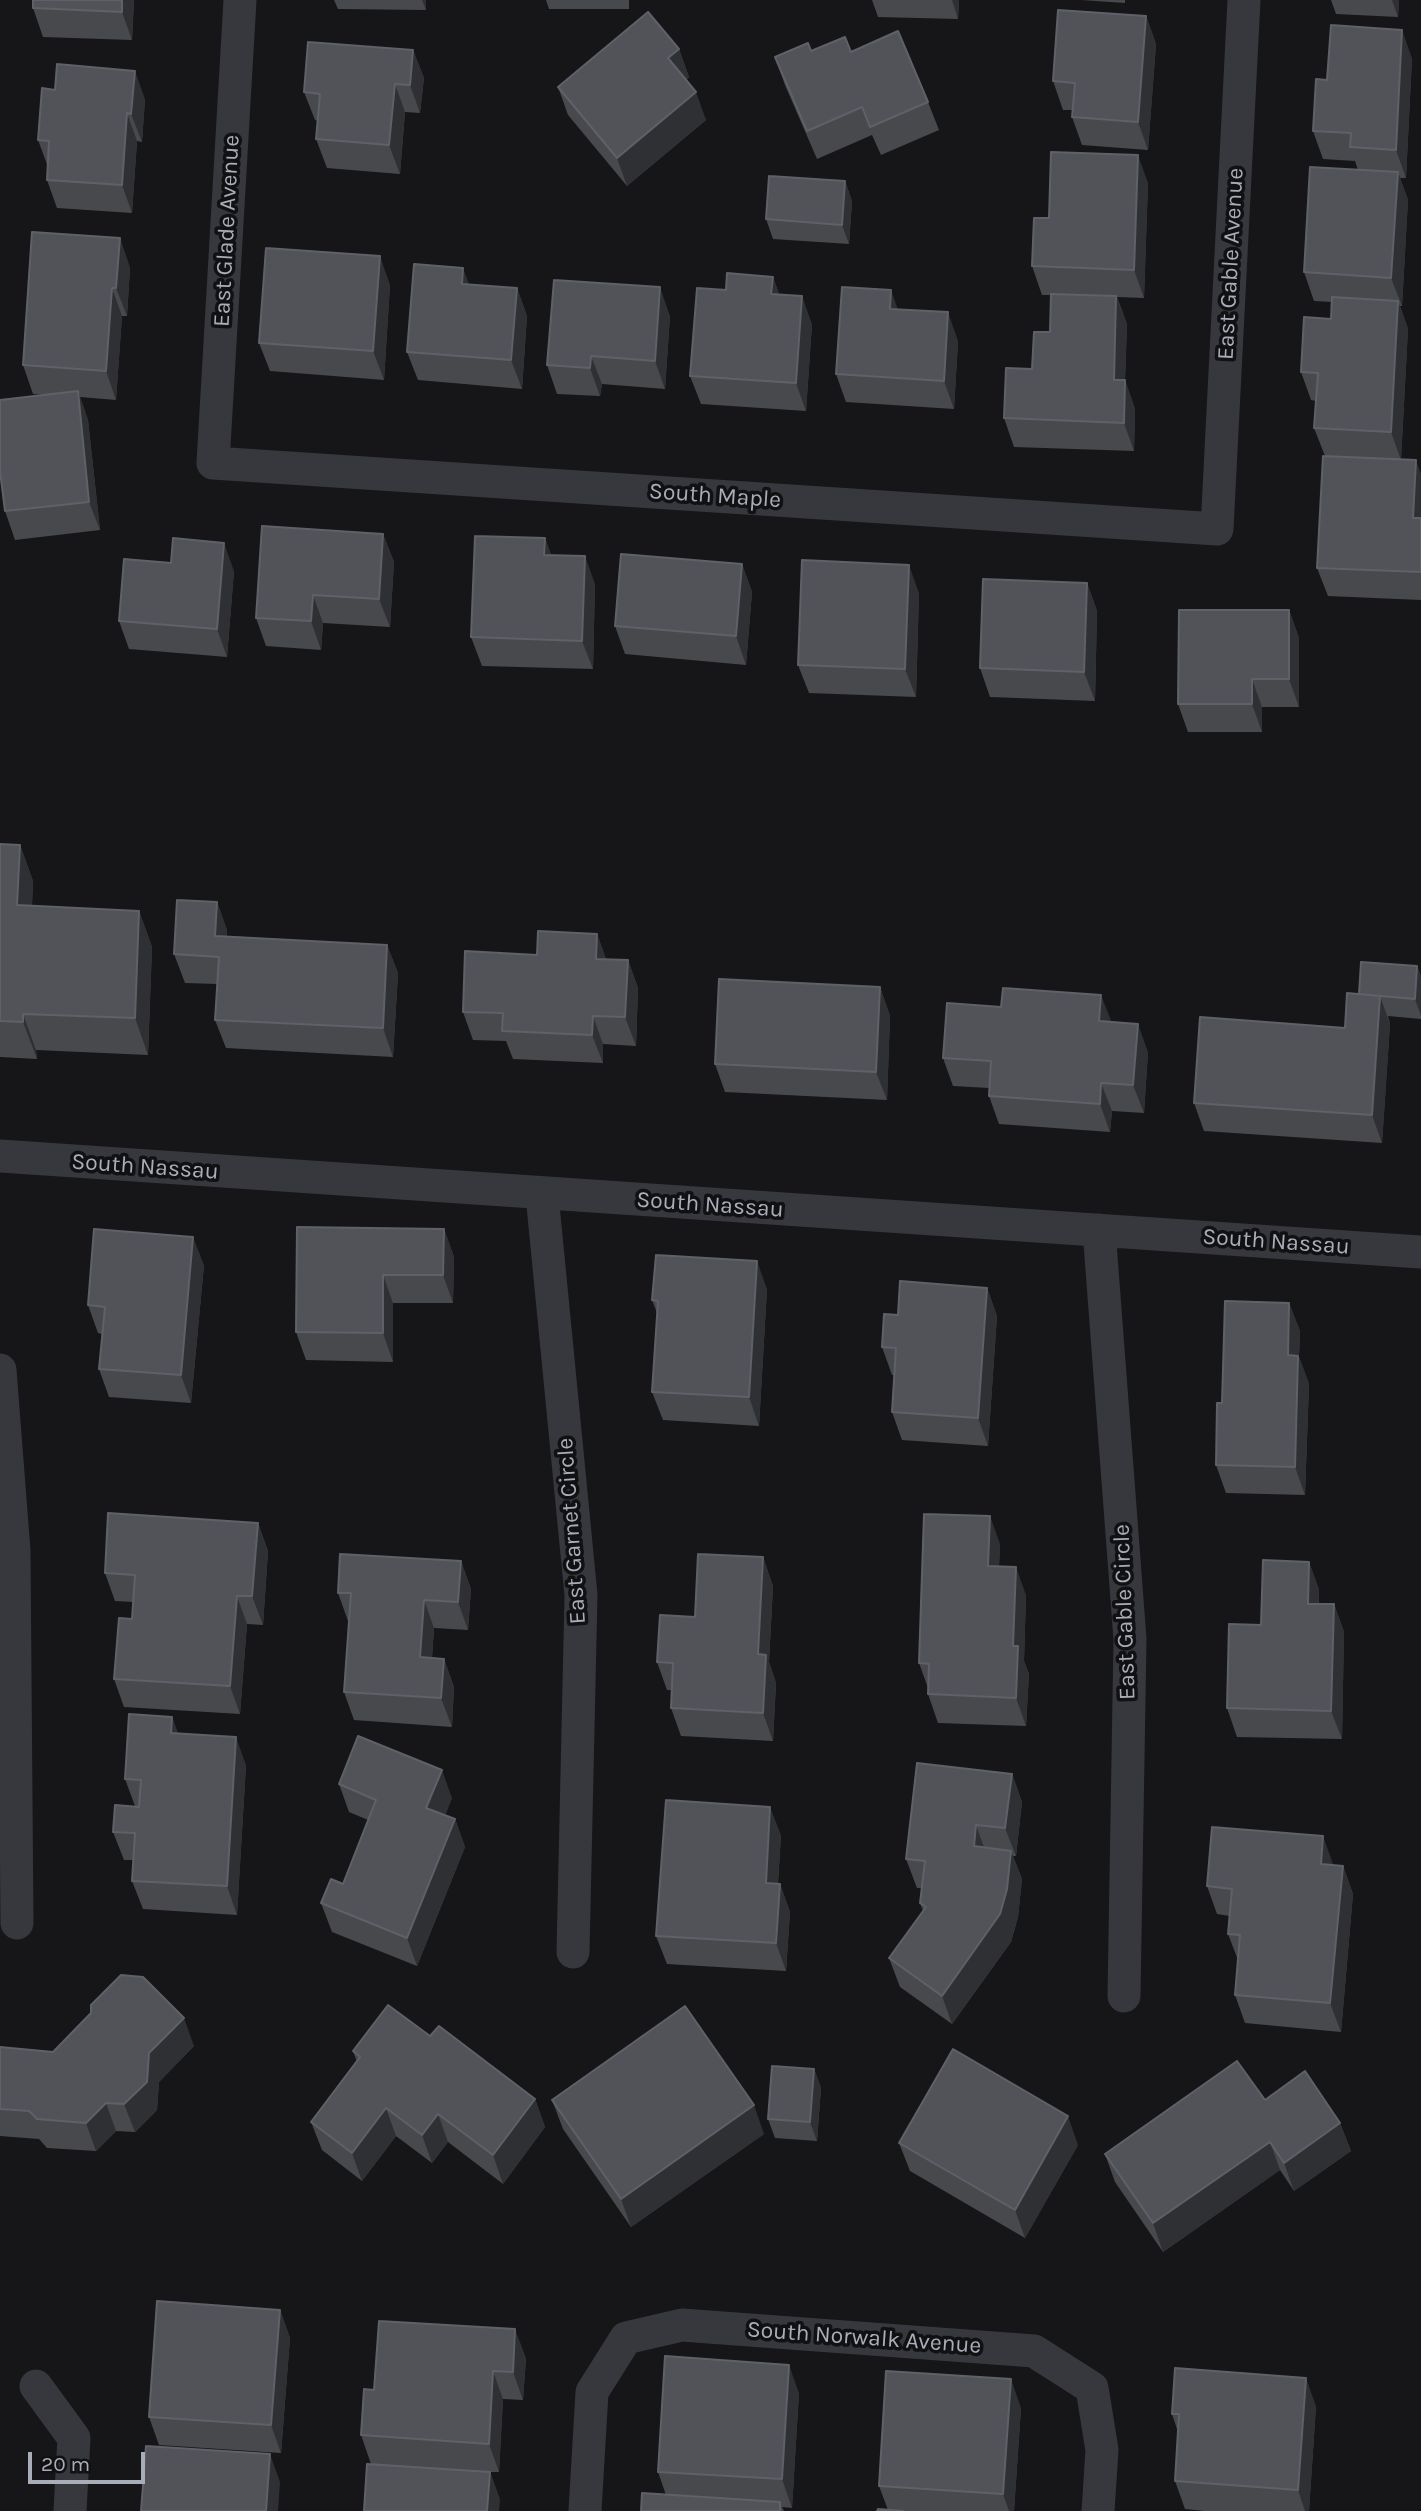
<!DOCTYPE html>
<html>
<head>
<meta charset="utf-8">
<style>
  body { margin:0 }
  #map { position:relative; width:1421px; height:2511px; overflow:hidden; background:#161618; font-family:Karla,sans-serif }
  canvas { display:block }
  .scale { position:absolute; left:28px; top:2452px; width:117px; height:32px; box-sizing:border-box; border:4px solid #a8adb8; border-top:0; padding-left:9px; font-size:21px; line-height:24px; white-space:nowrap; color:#a8adb8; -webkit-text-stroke:5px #111113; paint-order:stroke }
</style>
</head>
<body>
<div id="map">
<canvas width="1421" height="2511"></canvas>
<div class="scale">20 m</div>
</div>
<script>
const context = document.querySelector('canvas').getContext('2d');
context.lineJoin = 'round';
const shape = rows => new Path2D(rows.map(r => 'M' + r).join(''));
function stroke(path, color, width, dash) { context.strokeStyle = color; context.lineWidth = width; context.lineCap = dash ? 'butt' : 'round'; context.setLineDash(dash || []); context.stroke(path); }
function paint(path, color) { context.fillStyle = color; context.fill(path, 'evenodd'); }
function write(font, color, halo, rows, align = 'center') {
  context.font = font + ' Karla,sans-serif'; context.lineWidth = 7; context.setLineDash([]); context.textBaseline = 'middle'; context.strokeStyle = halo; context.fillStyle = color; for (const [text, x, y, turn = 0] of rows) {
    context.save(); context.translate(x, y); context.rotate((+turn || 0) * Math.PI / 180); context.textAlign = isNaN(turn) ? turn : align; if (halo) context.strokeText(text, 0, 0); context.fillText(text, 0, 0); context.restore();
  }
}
const minor = shape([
  [240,0,213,463,1217,529,1244,0],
  [0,1156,1421,1252],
  [542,1195,581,1595,573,1952],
  [1099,1230,1130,1639,1124,1996],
  [0,1370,14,1551,17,1923],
  [36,2386,74,2438,70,2511],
  [585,2511,592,2392,626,2338,682,2325,1034,2351,1092,2388,1102,2450,1098,2511]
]);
const wall = shape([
  [33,0,134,0,132,40,43,37,33,8],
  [334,0,426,0,426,10,338,9],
  [546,0,629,0,629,9,549,9],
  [872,0,959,0,958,19,878,17],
  [1081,0,1125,0,1125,3],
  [1331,0,1399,0,1398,17,1336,14],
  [1146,16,1156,44,1148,150,1082,145,1072,117,1073,110,1063,110,1053,81],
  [679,49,689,77,686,80,706,120,627,186,568,115,558,87],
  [413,50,424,78,420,113,405,112,400,174,327,168,316,139,318,121,315,120,304,92],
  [811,51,851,52,928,102,939,130,881,155,872,135,817,159,785,85,775,57],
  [1412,58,1406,178,1400,178,1408,200,1402,306,1400,306,1408,329,1401,459,1421,474,1421,600,1328,596,1317,568,1325,456,1314,428,1316,401,1311,400,1301,372,1331,319,1332,302,1314,301,1304,272,1358,170,1355,161,1323,159,1313,131,1327,80],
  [145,99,142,142,137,141,132,213,57,208,47,180,48,167,38,140],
  [845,181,852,201,849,244,773,239,766,219],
  [1148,183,1144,298,1117,297,1127,324,1125,380,1135,409,1134,451,1014,447,1004,418,1032,369,1050,332,1051,295,1042,295,1032,266,1049,218],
  [130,267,127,316,122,316,116,400,80,397,88,420,100,530,15,540,5,511,47,395,33,394,23,365],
  [773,277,779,294,812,324,806,411,701,404,690,376,726,290],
  [469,284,517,288,527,316,522,389,418,380,407,352],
  [390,285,384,380,270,371,259,343],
  [898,309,958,341,954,409,846,402,836,374],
  [670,316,665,389,602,384,600,396,557,394,547,365],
  [383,534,394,562,390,627,323,623,321,650,266,646,256,618],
  [545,538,551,555,595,584,593,669,482,666,471,637],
  [742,564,752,592,746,665,625,654,615,626],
  [234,571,227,657,129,649,119,621],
  [1087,583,1097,611,1095,701,990,697,980,668],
  [919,593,916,697,809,693,798,665],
  [1289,610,1299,638,1299,707,1262,707,1262,732,1188,732,1178,704],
  [0,844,20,845,33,881,32,906,139,911,152,947,148,1055,36,1050,37,1059,0,1057],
  [217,902,227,930,227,936,387,945,398,973,393,1057,226,1048,215,1020,217,984,185,983,174,954],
  [597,934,606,959,628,960,638,988,636,1046,603,1044,603,1063,513,1059,506,1041,473,1040,463,1012,537,955],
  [1417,966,1421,976,1421,1019,1388,1016,1390,1024,1382,1143,1204,1131,1194,1103,1345,1028,1359,994],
  [880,987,890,1016,887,1100,725,1092,715,1064],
  [1111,1022,1148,1052,1144,1113,1112,1111,1110,1132,999,1124,989,1096,989,1088,953,1086,943,1058],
  [444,1229,454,1257,453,1303,393,1303,393,1362,306,1360,296,1332],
  [204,1265,191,1403,109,1397,99,1369,102,1334,98,1333,88,1305],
  [987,1288,997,1316,988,1446,902,1440,892,1412,894,1375,892,1375,882,1347,898,1315],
  [767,1289,759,1426,663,1420,652,1392,657,1313,652,1300],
  [1289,1303,1300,1331,1299,1357,1309,1384,1305,1495,1226,1493,1216,1465,1222,1403],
  [258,1523,268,1551,263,1625,247,1624,240,1714,124,1707,114,1679,132,1619,133,1602,115,1601,105,1573],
  [1000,1544,999,1566,1026,1595,1024,1661,1029,1674,1026,1726,938,1723,928,1694,928,1688,919,1663],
  [763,1557,773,1586,769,1662,776,1683,773,1741,681,1736,671,1708,672,1690,667,1690,657,1662,695,1617],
  [461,1561,471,1589,468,1630,434,1628,432,1658,444,1659,454,1687,452,1727,354,1720,344,1692,349,1621,348,1621,338,1593],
  [1309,1562,1319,1590,1319,1604,1334,1604,1344,1632,1342,1739,1237,1737,1227,1708,1261,1625],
  [172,1717,178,1734,246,1765,237,1915,143,1909,132,1881,133,1860,124,1860,113,1832,135,1806,125,1779],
  [1012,1774,1022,1802,1016,1856,1013,1856,1022,1879,1018,1917,1011,1942,952,2024,900,1987,889,1958,923,1911,920,1903,922,1888,917,1888,906,1859],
  [339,1784,452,1798,445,1815,455,1819,465,1847,417,1966,332,1932,321,1903,343,1884,368,1820,349,1812],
  [781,1835,778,1884,780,1884,790,1912,786,1971,667,1964,656,1936],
  [1333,1865,1343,1866,1353,1894,1341,2032,1245,2023,1235,1995,1238,1960,1228,1934,1230,1916,1217,1914,1207,1886],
  [430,2036,535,2099,545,2127,503,2184,448,2142,432,2163,396,2136,362,2181,322,2150,311,2122,357,2062,353,2051],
  [194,2046,159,2082,157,2110,135,2132,116,2131,96,2151,47,2148,39,2139,0,2136,0,2047,53,2052],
  [814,2069,821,2088,817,2141,775,2138,768,2119],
  [552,2100,764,2134,631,2227,563,2129],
  [1265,2100,1340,2123,1351,2151,1294,2191,1280,2170,1163,2252,1115,2182,1105,2154],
  [899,2143,1078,2145,1025,2238,910,2171],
  [280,2310,290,2338,281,2453,159,2445,149,2417],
  [526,2358,523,2400,503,2399,499,2472,490,2472,500,2500,371,2464,361,2435,374,2390],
  [799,2393,792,2508,782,2507,784,2511,641,2511,666,2495,658,2472],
  [1316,2406,1309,2511,1205,2511,1185,2509,1175,2481,1178,2432,1172,2414],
  [1021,2408,1014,2511,877,2511,888,2510,879,2486]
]);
const shadedWall = shape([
  [122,0,134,0,132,40,122,12],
  [422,0,426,0,426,10],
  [952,0,959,0,958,19],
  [1392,0,1399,0,1398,17],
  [1146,16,1156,44,1148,150,1138,122],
  [1402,30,1412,58,1406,178,1396,150],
  [679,49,689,77,678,86,668,58],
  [413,50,424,78,420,113,410,85],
  [135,71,145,99,142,142,131,114],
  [395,84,405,112,400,174,389,145],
  [696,92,706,120,627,186,617,158],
  [127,113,137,141,132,213,122,185],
  [1138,155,1148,183,1144,298,1134,270],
  [1398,172,1408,200,1402,306,1391,278],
  [845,181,852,201,849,244,842,225],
  [120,238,130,267,127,316,116,288],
  [380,256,390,285,384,380,373,351],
  [463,268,474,297,462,284],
  [773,277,783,305,771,294],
  [660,287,670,316,665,389,655,361],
  [112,288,122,316,116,400,106,371],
  [517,288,527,316,522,389,511,360],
  [891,290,901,318,890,309],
  [802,296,812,324,806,411,796,383],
  [1116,296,1127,324,1124,408,1114,380],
  [1398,301,1408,329,1401,460,1391,432],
  [948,312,958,341,954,409,944,381],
  [591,356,602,384,600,396,590,368],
  [1125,380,1135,409,1134,451,1124,423],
  [78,391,88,420,100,530,89,502],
  [1416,460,1421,474,1421,538,1413,518],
  [383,534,394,562,390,627,379,599],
  [545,538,555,566,544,555],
  [224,543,234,571,227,657,217,629],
  [585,556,595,584,593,669,582,641],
  [742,564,752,592,746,665,736,636],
  [909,565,919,593,916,697,905,669],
  [1087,583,1097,611,1095,701,1084,672],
  [313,595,323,623,321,650,311,621],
  [1289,610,1299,638,1299,707,1289,679],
  [1252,679,1262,707,1262,732,1252,704],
  [20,845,33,881,30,942,17,905],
  [217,902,227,930,225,964,215,936],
  [139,911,152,947,148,1055,135,1018],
  [597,934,607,962,596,959],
  [387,945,398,973,393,1057,383,1028],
  [628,960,638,988,636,1046,625,1017],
  [1417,966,1421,976,1421,1016,1415,999],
  [880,987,890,1016,887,1100,876,1072],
  [1101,995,1112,1023,1099,1021],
  [1380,996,1390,1024,1382,1143,1372,1115],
  [23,1014,36,1050,37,1059,23,1022],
  [593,1016,603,1044,603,1063,592,1035],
  [1138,1024,1148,1052,1144,1113,1133,1085],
  [1101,1083,1112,1111,1110,1132,1100,1104],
  [444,1229,454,1257,453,1303,443,1275],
  [193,1237,204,1265,191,1403,181,1375],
  [757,1261,767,1289,759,1426,749,1397],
  [383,1275,393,1303,393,1362,383,1333],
  [987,1288,997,1316,988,1446,978,1418],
  [1289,1303,1300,1331,1299,1357,1309,1384,1305,1495,1295,1467,1288,1355],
  [990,1516,1000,1544,998,1594,988,1566],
  [258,1523,268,1551,263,1625,252,1596],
  [763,1557,773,1586,769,1662,776,1683,773,1741,763,1713,758,1654],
  [461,1561,471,1589,468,1630,458,1602],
  [1309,1562,1319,1590,1318,1632,1308,1604],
  [1016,1567,1026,1595,1024,1661,1029,1674,1026,1726,1016,1698,1013,1646],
  [237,1596,247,1624,240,1714,230,1686],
  [424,1600,434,1628,430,1685,420,1657],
  [1334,1604,1344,1632,1342,1739,1331,1711],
  [444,1659,454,1687,452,1727,441,1698],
  [172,1717,182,1745,171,1733],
  [236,1737,246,1765,237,1915,227,1886],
  [442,1770,452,1798,437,1836,426,1808],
  [1012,1774,1022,1802,1016,1856,1005,1828],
  [770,1807,781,1835,776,1911,766,1883],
  [455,1819,465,1847,417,1966,407,1938],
  [976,1825,986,1853,974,1846],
  [1323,1836,1333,1864,1321,1864],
  [1011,1851,1022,1879,1018,1917,1011,1942,952,2024,942,1996],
  [1343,1866,1353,1894,1341,2032,1330,2003],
  [780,1884,790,1912,786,1971,776,1943],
  [184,2018,194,2046,159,2082,157,2110,135,2132,124,2104,149,2053],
  [814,2069,821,2088,817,2141,810,2122],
  [535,2099,545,2127,503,2184,493,2155],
  [106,2103,116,2131,96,2151,86,2123],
  [754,2105,764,2134,631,2227,621,2199],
  [386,2108,396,2136,362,2181,352,2153],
  [438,2114,448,2142,432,2163,422,2135],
  [1068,2116,1078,2145,1025,2238,1015,2210],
  [1340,2123,1351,2151,1294,2191,1284,2163],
  [1270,2142,1280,2170,1163,2252,1153,2223],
  [280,2310,290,2338,281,2453,271,2425],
  [515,2329,526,2358,523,2400,513,2372],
  [789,2365,799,2393,792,2508,782,2479],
  [493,2371,503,2399,499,2472,489,2444],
  [1306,2378,1316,2406,1309,2511,1305,2511,1298,2490],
  [1011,2379,1021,2408,1014,2511,1009,2511,1003,2494],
  [270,2454,280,2482,278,2511,266,2511],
  [490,2472,500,2500,499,2511,487,2511]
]);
const building = shape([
  [33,0,122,0,122,12,33,8,33,0],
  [1058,10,1146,16,1138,122,1072,117,1075,83,1053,81,1058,10],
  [648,12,679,49,668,58,696,92,617,158,558,87,648,12],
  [1331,25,1402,30,1396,150,1350,147,1351,133,1313,131,1316,79,1327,80,1331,25],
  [898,31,928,102,870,127,862,107,807,131,775,57,808,43,811,51,845,37,851,52,898,31],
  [308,42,413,50,410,85,395,84,389,145,316,139,320,94,304,92,308,42],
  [57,64,135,71,131,114,127,113,122,185,47,180,49,141,38,140,42,88,55,90,57,64],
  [1051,152,1138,155,1134,270,1032,266,1034,218,1049,218,1051,152],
  [1310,167,1398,172,1391,278,1304,272,1310,167],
  [769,176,845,181,842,225,766,219,769,176],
  [32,232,120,238,116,288,112,288,106,371,23,365,32,232],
  [266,248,380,256,373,351,259,343,266,248],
  [414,264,463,268,462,284,517,288,511,360,407,352,414,264],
  [727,273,773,277,771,294,802,296,796,383,690,376,697,288,726,290,727,273],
  [554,280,660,287,655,361,591,356,590,368,547,365,554,280],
  [842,287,891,290,890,309,948,312,944,381,836,374,842,287],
  [1051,294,1116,296,1114,380,1125,380,1124,423,1004,418,1006,368,1032,369,1034,332,1050,332,1051,294],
  [1332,297,1398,301,1391,432,1314,428,1318,373,1301,372,1304,317,1331,319,1332,297],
  [78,391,89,502,5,511,0,471,0,400,78,391],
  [1323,456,1416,460,1413,518,1421,518,1421,572,1317,568,1323,456],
  [262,526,383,534,379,599,313,595,311,621,256,618,262,526],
  [475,536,545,538,544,555,585,556,582,641,471,637,475,536],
  [173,538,224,543,217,629,119,621,124,559,171,563,173,538],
  [621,554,742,564,736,636,615,626,621,554],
  [802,560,909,565,905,669,798,665,802,560],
  [983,579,1087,583,1084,672,980,668,983,579],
  [1179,610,1289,610,1289,679,1252,679,1252,704,1178,704,1179,610],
  [0,844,20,845,17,905,139,911,135,1018,23,1014,23,1022,0,1021,0,844],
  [177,900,217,902,215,936,387,945,383,1028,215,1020,219,957,174,954,177,900],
  [538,931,597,934,596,959,628,960,625,1017,593,1016,592,1035,502,1031,503,1013,463,1012,465,951,537,955,538,931],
  [1361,962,1417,966,1415,999,1359,994,1361,962],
  [719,979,880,987,876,1072,715,1064,719,979],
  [1003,988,1101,995,1099,1021,1138,1024,1133,1085,1101,1083,1100,1104,989,1096,991,1061,943,1058,947,1003,1001,1007,1003,988],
  [1347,993,1380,996,1372,1115,1194,1103,1200,1017,1345,1028,1347,993],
  [297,1227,444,1229,443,1275,383,1275,383,1333,296,1332,297,1227],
  [94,1229,193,1237,181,1375,99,1369,105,1307,88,1305,94,1229],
  [656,1255,757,1261,749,1397,652,1392,658,1301,652,1300,656,1255],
  [900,1281,987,1288,978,1418,892,1412,896,1348,882,1347,884,1314,898,1315,900,1281],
  [1225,1301,1289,1303,1288,1355,1298,1356,1295,1467,1216,1465,1217,1403,1222,1403,1225,1301],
  [108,1513,258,1523,252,1596,237,1596,230,1686,114,1679,119,1618,132,1619,135,1575,105,1573,108,1513],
  [924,1514,990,1516,988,1566,1016,1567,1013,1646,1018,1646,1016,1698,928,1694,929,1664,919,1663,924,1514],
  [340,1554,461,1561,458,1602,424,1600,420,1657,444,1659,441,1698,344,1692,351,1593,338,1593,340,1554],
  [698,1554,763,1557,758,1654,766,1655,763,1713,671,1708,673,1663,657,1662,660,1615,695,1617,698,1554],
  [1263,1560,1309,1562,1308,1604,1334,1604,1331,1711,1227,1708,1229,1624,1261,1625,1263,1560],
  [129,1714,172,1717,171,1733,236,1737,227,1886,132,1881,135,1833,113,1832,115,1805,139,1807,141,1780,125,1779,129,1714],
  [358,1736,442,1770,426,1808,455,1819,407,1938,321,1903,331,1879,343,1884,376,1800,339,1784,358,1736],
  [917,1763,1012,1774,1005,1828,976,1825,974,1846,1011,1851,1007,1889,1000,1914,942,1996,889,1958,926,1907,920,1903,925,1861,906,1859,917,1763],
  [666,1800,770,1807,766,1883,780,1884,776,1943,656,1936,666,1800],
  [1212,1827,1323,1836,1321,1864,1343,1866,1330,2003,1235,1995,1240,1935,1228,1934,1232,1889,1207,1886,1212,1827],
  [121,1975,143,1977,184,2018,149,2053,147,2082,124,2104,106,2103,86,2123,37,2119,29,2111,0,2109,0,2047,53,2052,91,2013,91,2005,121,1975],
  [388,2005,430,2036,439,2026,535,2099,493,2155,438,2114,422,2135,386,2108,352,2153,311,2122,360,2057,353,2051,388,2005],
  [685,2006,754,2105,621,2199,552,2100,685,2006],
  [953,2049,1068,2116,1015,2210,899,2143,953,2049],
  [1237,2061,1265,2100,1305,2071,1340,2123,1284,2163,1270,2142,1153,2223,1105,2154,1237,2061],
  [772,2066,814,2069,810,2122,768,2119,772,2066],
  [157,2301,280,2310,271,2425,149,2417,157,2301],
  [379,2321,515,2329,513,2372,493,2371,489,2444,361,2435,364,2389,374,2390,379,2321],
  [665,2356,789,2365,782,2479,658,2472,665,2356],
  [1175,2368,1306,2378,1298,2490,1175,2481,1179,2414,1172,2414,1175,2368],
  [886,2371,1011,2379,1003,2494,879,2486,886,2371],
  [146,2446,270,2454,266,2511,141,2511,146,2446],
  [367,2464,490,2472,487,2511,364,2511,367,2464],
  [642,2493,780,2502,780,2511,641,2511,642,2493],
  [878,2509,903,2511,877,2511,878,2509]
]);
const streetNames = [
  ["East Glade Avenue",227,231,-87],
  ["East Gable Avenue",1231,264,-87],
  ["South Maple",715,496,4],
  ["South Nassau",145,1167,4],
  ["South Nassau",710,1205,4],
  ["South Nassau",1276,1242,4],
  ["East Garnet Circle",572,1531,-94],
  ["East Gable Circle",1125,1612,-92],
  ["South Norwalk Avenue",864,2338,4]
];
stroke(minor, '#37383d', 33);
paint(wall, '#47494d');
paint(shadedWall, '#2f3033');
paint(building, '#525359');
stroke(building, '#5f6168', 2);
write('23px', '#a8adb8', '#111113', streetNames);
</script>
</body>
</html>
